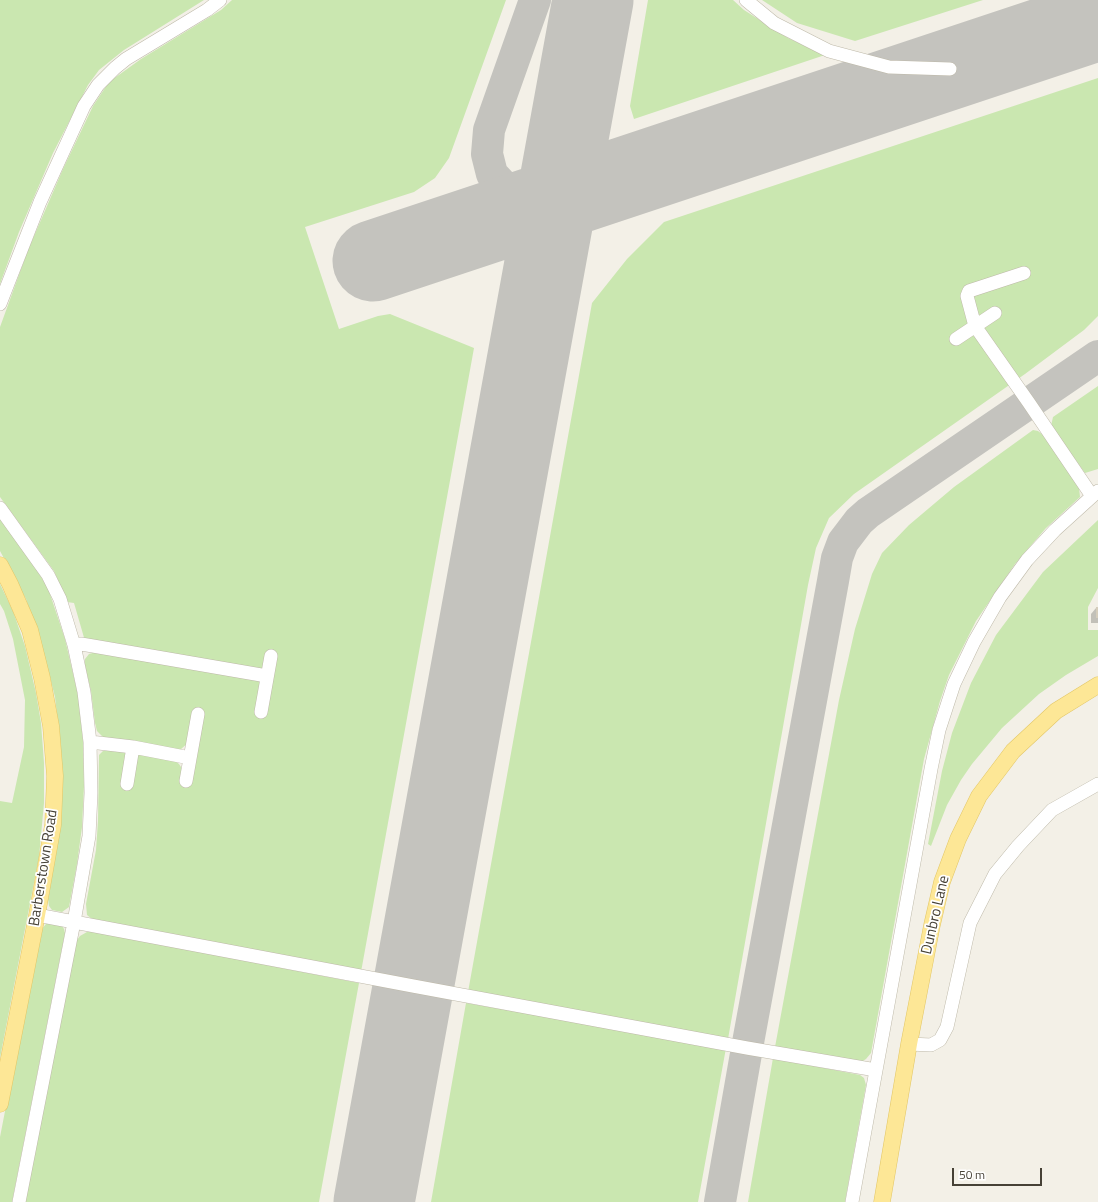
<!DOCTYPE html>
<html>
<head>
<meta charset="utf-8">
<style>
  body { margin:0 }
  #map { position:relative; width:1098px; height:1202px; overflow:hidden; background:#f3f0e7; font-family:"Titillium Web",sans-serif }
  canvas { display:block }
  .scale { position:absolute; left:952px; top:1168px; width:90px; height:18px; box-sizing:border-box; border:2px solid #464136; border-top:0; padding-left:5px; font-size:12px; line-height:14px; white-space:nowrap; color:#464136; -webkit-text-stroke:3px #fff; paint-order:stroke }
</style>
</head>
<body>
<div id="map">
<canvas width="1098" height="1202"></canvas>
<div class="scale">50 m</div>
</div>
<script>
const context = document.querySelector('canvas').getContext('2d');
context.lineJoin = 'round';
function paint(path, color) { context.fillStyle = color; context.fill(path, 'evenodd'); }
const shape = rows => new Path2D(rows.map(r => 'M' + r).join(''));
function stroke(path, color, width, dash) { context.strokeStyle = color; context.lineWidth = width; context.lineCap = dash ? 'butt' : 'round'; context.setLineDash(dash || []); context.stroke(path); }
function write(font, color, halo, rows, align = 'center') {
  context.font = font + ' "Titillium Web",sans-serif'; context.lineWidth = 3.5; context.setLineDash([]); context.textBaseline = 'middle'; context.strokeStyle = halo; context.fillStyle = color; for (const [text, x, y, turn = 0] of rows) {
    context.save(); context.translate(x, y); context.rotate((+turn || 0) * Math.PI / 180); context.textAlign = isNaN(turn) ? turn : align; if (halo) context.strokeText(text, 0, 0); context.fillText(text, 0, 0); context.restore();
  }
}
const green = shape([
  [0,0,204,0,124,50,99,70,88,85,53,153,19,232,0,284],
  [232,0,506,0,449,158,435,178,414,192,305,227,339,329,378,316,390,314,474,348,361,972,92,919,87,915,86,904,96,850,98,821,99,755,103,751,109,750,125,752,137,758,139,754,173,759,179,764,183,770,188,743,181,749,174,751,108,740,102,736,97,731,95,723,91,691,85,666,85,659,89,654,96,652,256,678,261,683,267,713,277,656,263,669,257,670,85,641,74,603,67,602,54,571,0,497,0,327,28,250,63,169,93,106,109,82,141,59,221,10],
  [648,0,733,0,744,10,788,38,825,55,634,119,630,106],
  [762,0,983,0,855,41,797,23],
  [1098,78,1098,316,1084,330,1025,374,854,494,829,518,816,548,808,585,728,1039,468,992,592,303,627,259,664,222],
  [1098,386,1098,469,1085,473,1051,426,1053,417],
  [1033,430,1038,431,1043,435,1079,488,1080,497,1046,528,1015,564,976,621,949,675,940,701,924,759,871,1053,866,1059,861,1062,775,1047,839,700,855,629,872,574,882,553,909,525,954,487],
  [0,518,38,572,48,588,65,639,78,695,83,741,84,786,82,827,77,864,69,907,62,912,52,910,49,906,48,899,59,832,62,799,61,751,55,697,43,650,26,599,0,551],
  [1098,520,1098,588,1088,607,1088,630,1098,630,1098,656,1066,675,1039,694,1002,728,972,764,961,780,947,805,931,846,928,844,942,771,952,733,971,683,996,635,1043,572],
  [0,584,13,611,25,646,36,693,41,723,44,763,44,803,39,857,0,1058,0,801,12,803,24,747,25,700,13,639,4,611,0,604],
  [50,922,62,926,64,929,65,933,12,1202,0,1202,0,1137,39,936,41,930,46,924],
  [92,931,359,983,319,1202,25,1202,77,940,80,936,87,932],
  [466,1003,726,1048,698,1202,431,1202],
  [773,1058,860,1075,864,1078,866,1085,845,1202,748,1202]
]);
const shadow = shape([
  [1096,608,1098,608,1098,623,1091,623,1091,614]
]);
const taxiway = shape([
  [535,0,489,130,487,154,492,174,505,188,517,197,548,203],
  [1019,46,1049,31,1059,24,1068,14,1078,0],
  [382,1202,383,1153],
  [720,1202,747,1048,833,581,837,558,843,542,859,521,868,513,1098,356]
]);
const runway = shape([
  [373,261,1098,20],
  [374,1202,593,0]
]);
const building = shape([
  [1096,607,1098,607,1098,618,1096,618]
]);
const minor = shape([
  [746,0,774,23,829,51,889,67,950,69],
  [1024,273,969,291,967,296,975,326,1029,403,1092,496],
  [0,304,40,202,84,106,98,85,115,68,126,59,207,10,220,0],
  [956,339,995,313],
  [0,508,48,575,60,599,74,645,84,692,90,742,91,793,89,836,74,922,19,1202],
  [74,645,81,644,93,646,267,676],
  [261,712,271,656],
  [90,742,133,747,190,758],
  [186,781,198,714],
  [127,784,133,747],
  [37,915,413,986,747,1048,876,1070],
  [909,1044,931,1045,940,1040,947,1027,970,923,995,874,1018,846,1052,810,1098,784],
  [852,1202,931,769,939,730,954,684,974,642,1000,597,1027,560,1055,530,1098,491]
]);
const major = shape([
  [0,565,10,584,30,630,42,678,51,726,55,776,53,825,37,915,0,1104],
  [882,1202,909,1044,932,925,942,882,958,839,979,796,1013,751,1056,711,1098,685]
]);
const streetNames = [
  ["Barberstown Road",44,868,-81],
  ["Dunbro Lane",936,915,-77]
];
paint(green, '#cae7b0');
paint(shadow, '#0003');
stroke(taxiway, '#c4c3be', 32);
stroke(runway, '#c4c3be', 81);
paint(building, '#d5cdbc');
stroke(minor, '#beb9a9', 14);
stroke(major, '#e2c666', 17);
stroke(minor, '#fff', 13);
stroke(major, '#fde796', 16);
write('15px', '#464136', '#fff', streetNames);
</script>
</body>
</html>
